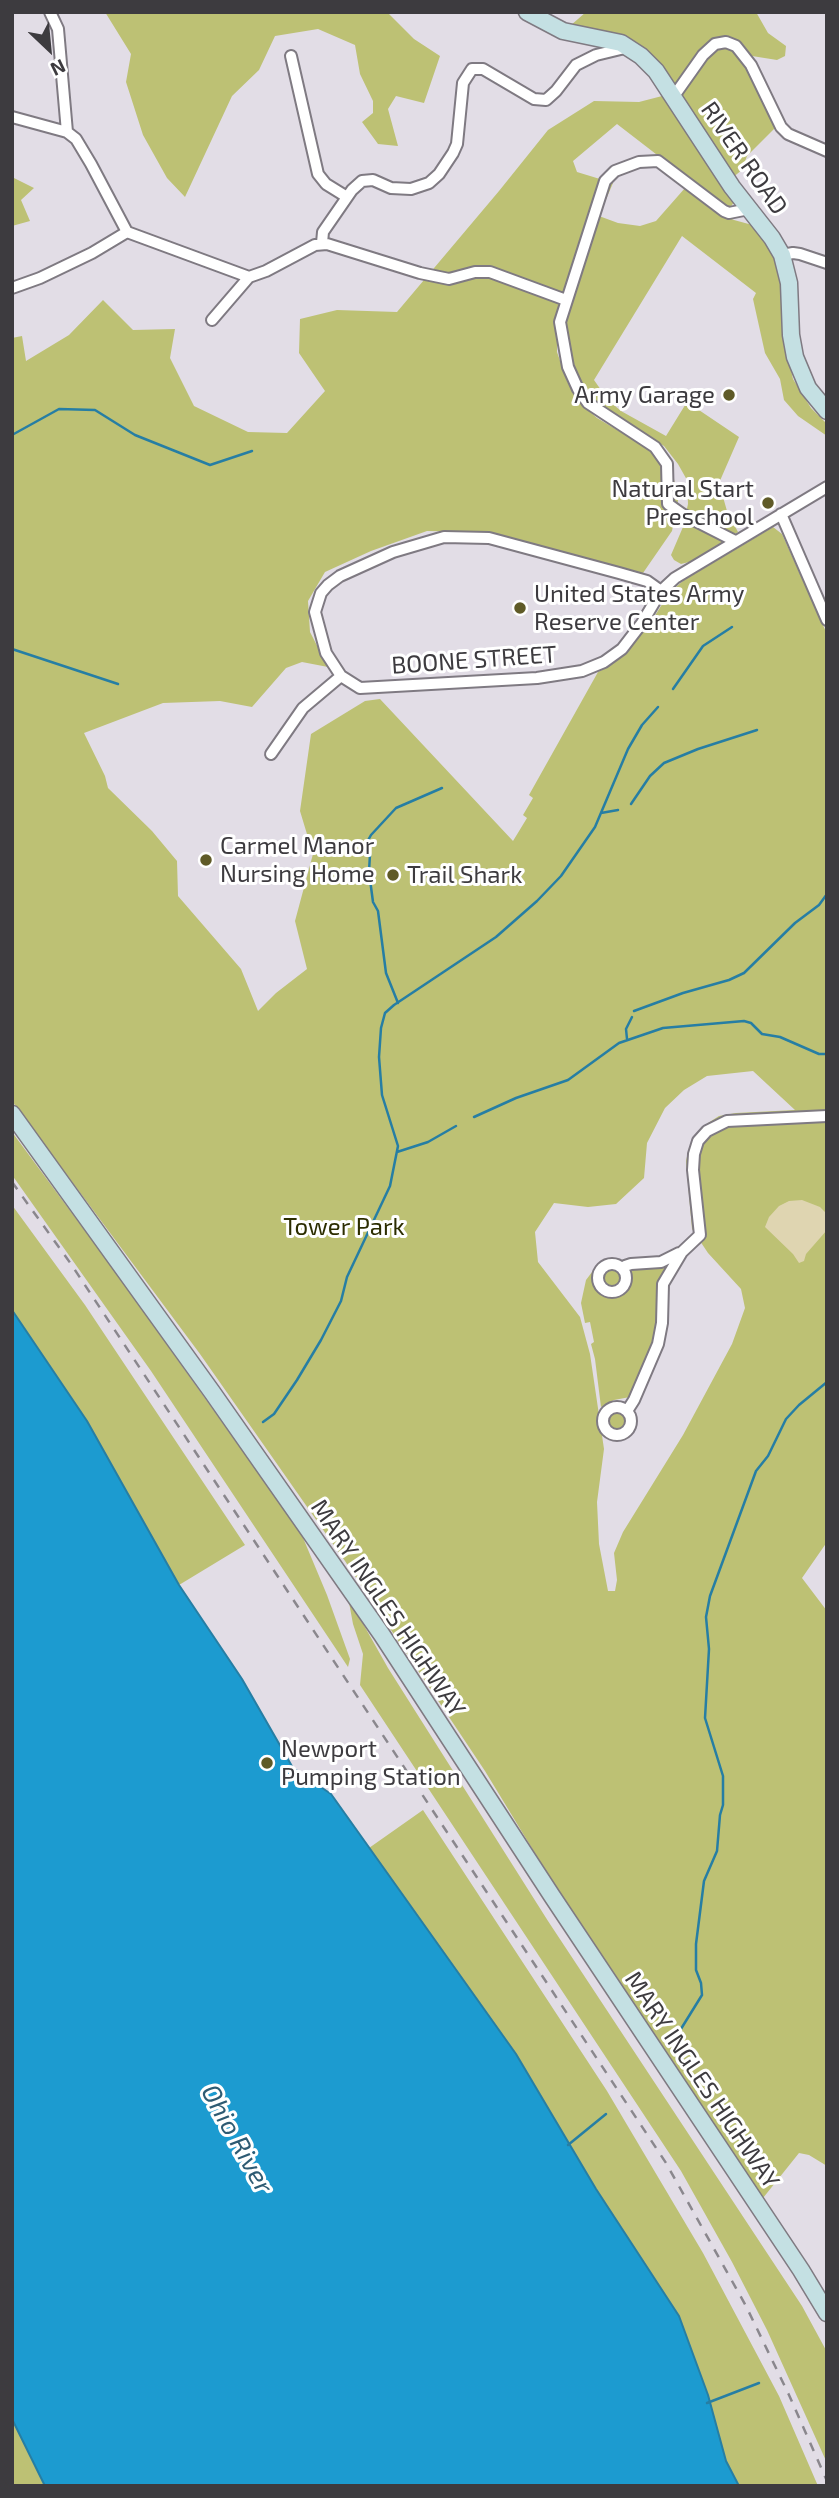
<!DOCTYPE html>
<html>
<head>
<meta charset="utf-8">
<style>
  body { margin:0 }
  #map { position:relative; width:839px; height:2498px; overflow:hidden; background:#e2dde6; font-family:"Exo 2",sans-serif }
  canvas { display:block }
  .frame { position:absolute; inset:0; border:14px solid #3d3b3f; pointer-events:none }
  .north { position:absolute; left:14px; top:14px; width:70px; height:70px; -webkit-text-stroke:5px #fff; paint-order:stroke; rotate:154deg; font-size:19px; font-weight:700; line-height:28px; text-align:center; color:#3d3b3f }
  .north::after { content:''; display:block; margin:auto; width:24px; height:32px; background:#3d3b3f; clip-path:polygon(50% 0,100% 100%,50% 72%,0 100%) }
</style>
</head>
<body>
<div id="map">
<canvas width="839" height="2498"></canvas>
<div class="frame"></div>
<div class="north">N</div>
</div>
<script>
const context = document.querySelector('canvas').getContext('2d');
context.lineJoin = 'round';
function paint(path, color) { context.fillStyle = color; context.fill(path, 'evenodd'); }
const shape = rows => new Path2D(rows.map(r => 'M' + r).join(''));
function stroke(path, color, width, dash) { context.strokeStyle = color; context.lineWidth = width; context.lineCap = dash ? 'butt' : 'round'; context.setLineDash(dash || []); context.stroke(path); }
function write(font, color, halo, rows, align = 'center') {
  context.font = font + ' "Exo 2",sans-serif'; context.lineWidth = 6; context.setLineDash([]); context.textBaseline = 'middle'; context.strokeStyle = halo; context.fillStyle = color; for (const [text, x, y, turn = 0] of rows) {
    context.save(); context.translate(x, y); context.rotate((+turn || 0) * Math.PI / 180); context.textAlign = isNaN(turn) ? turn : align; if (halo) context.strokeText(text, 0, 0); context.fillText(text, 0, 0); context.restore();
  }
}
const green = shape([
  [105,12,387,12,414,39,440,56,424,103,396,96,388,109,398,146,378,144,362,122,373,113,373,101,360,74,355,45,318,29,275,36,259,70,232,96,185,197,167,178,143,135,126,82,131,54],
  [586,12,756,12,768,33,786,46,785,56,777,60,752,56,742,43,729,36,728,46,746,63,775,128,747,156,742,170,732,178,640,47,609,32,570,26],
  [666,95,734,202,730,208,722,205,617,124,573,161,577,172,613,183,599,216,618,223,640,226,656,221,685,188,712,210,734,220,756,226,769,245,780,268,787,352,793,379,811,408,827,424,827,436,798,416,784,400,780,379,765,353,753,299,756,293,682,236,594,380,608,400,621,411,666,436,687,402,739,437,719,483,727,511,738,532,693,561,681,564,674,560,671,555,683,527,688,504,687,480,678,464,664,446,624,422,592,399,581,386,569,363,566,339,557,337,557,352,567,381,580,403,597,418,646,447,664,462,674,479,678,501,672,531,643,573,478,532,427,531,371,551,325,572,308,601,310,632,328,667,302,662,286,668,252,707,220,701,163,703,84,733,105,776,108,788,152,831,177,861,178,896,241,969,258,1011,276,993,307,969,295,921,313,854,300,811,311,734,365,701,380,699,513,841,527,818,523,815,533,798,529,795,598,672,611,665,625,654,651,622,669,593,684,580,773,527,782,534,827,634,827,1542,802,1578,827,1611,827,2166,809,2155,799,2153,763,2198,570,1911,485,1771,345,1561,200,1354,12,1101,12,338,22,336,26,361,69,335,103,300,133,330,175,329,170,358,194,406,248,432,287,433,325,391,299,353,300,319,337,310,397,312,499,191,548,130,594,101,639,102],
  [753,1071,795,1110,736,1113,719,1116,708,1123,697,1133,689,1148,686,1161,692,1229,708,1253,741,1289,745,1308,732,1344,683,1435,623,1532,614,1553,617,1580,615,1591,608,1591,599,1544,597,1502,604,1449,590,1354,580,1317,538,1262,535,1232,554,1203,588,1207,616,1204,644,1178,647,1143,665,1108,684,1090,707,1076],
  [12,177,34,188,21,200,30,221,12,226],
  [12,1132,108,1262,301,1533,327,1595,350,1659,348,1667,151,1371,12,1175],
  [12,1205,85,1305,245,1545,179,1585,87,1421,12,1310],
  [668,1265,661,1278,657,1328,636,1385,630,1397,614,1400,601,1407,595,1359,591,1344,594,1342,590,1322,585,1323,581,1303,586,1280,595,1268,594,1285,597,1290,607,1297,615,1297,626,1291,629,1286,631,1272,635,1268],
  '603 1277a9 9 0 1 1 18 0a9 9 0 1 1-18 0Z',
  '609 1421a9 9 0 1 1 18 0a9 9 0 1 1-18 0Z',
  [348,1597,388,1668,548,1921,802,2306,827,2352,827,2463,767,2330,732,2262,681,2171,360,1685,363,1654,353,1624],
  [423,1810,607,2091,703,2253,779,2396,818,2486,739,2486,726,2461,708,2395,679,2316,596,2189,516,2054,369,1848],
  [12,2419,43,2479,45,2486,12,2486]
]);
const sand = shape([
  [802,1200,820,1207,827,1214,827,1230,806,1254,804,1261,799,1263,793,1254,765,1227,769,1217,779,1206,789,1201]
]);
const water = shape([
  [12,1310,87,1421,179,1585,242,1679,293,1768,331,1794,516,2054,596,2189,679,2316,708,2395,726,2461,739,2486,45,2486,12,2419,12,1310]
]);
const stream = shape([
  [12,435,59,409,95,410,135,435,210,465,252,451],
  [12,649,118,684],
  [673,689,703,646,732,627],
  [631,804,650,776,664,763,698,749,757,730],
  [601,813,618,810],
  [398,1003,386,973,378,911,373,902,369,872,370,854,366,844,371,835,396,808,442,788],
  [634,1011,683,993,729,980,744,973,795,923,819,905,827,894],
  [627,1039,626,1029,632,1017],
  [474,1117,516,1098,568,1080,619,1043,663,1028,744,1021,751,1023,762,1034,780,1037,819,1054,827,1054],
  [397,1152,428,1142,456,1126],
  [263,1422,274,1414,297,1380,321,1340,341,1301,347,1277,390,1186,398,1146,382,1095,379,1057,381,1028,385,1013,394,1005,496,937,537,901,561,876,595,827,628,749,642,725,658,707],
  [671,2045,702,1995,701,1983,696,1970,696,1944,704,1881,717,1851,720,1815,723,1805,723,1776,705,1718,709,1649,706,1617,710,1596,756,1471,768,1456,786,1419,799,1405,827,1382],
  [568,2145,606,2114],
  [707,2403,759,2383]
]);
const street = shape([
  [50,12,58,29,67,132],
  [291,56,318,174,326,184,347,197],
  [674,96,703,55,715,44,726,42,736,46,751,65,781,127,788,134,827,151],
  [12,117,67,132,76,139,91,164,127,232,249,277,266,271,315,245,327,244,420,273,449,279,475,272,490,272,566,300],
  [322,243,323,232,352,190,362,181,373,180,391,188,411,189,429,183,439,174,453,153,457,144,463,83,472,69,483,69,534,99,546,100,556,91,576,65,596,55,629,47],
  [782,255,793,253,800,254,827,263],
  [12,288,40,278,92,253,127,232],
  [212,320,249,277],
  [781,514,827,620],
  [735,541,682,514,668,504,667,464,655,447,588,403,578,389,568,367,560,322,605,181,615,171,639,162,658,161,724,211,729,213,749,209],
  [661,591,647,581,619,573,489,538,444,537,393,552,340,576,328,585,321,593,315,612,326,653,341,676,360,688,537,678,582,671,604,662,622,649,642,623,661,591,675,578,827,487],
  [271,754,303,708,341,676],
  '598 1278a14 14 0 1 1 28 0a14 14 0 1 1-28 0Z',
  [624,1270,625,1266,631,1264,661,1262,679,1253],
  '603 1421a14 14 0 1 1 28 0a14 14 0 1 1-28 0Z',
  [627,1411,634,1400,658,1344,662,1323,663,1284,682,1252,700,1235,693,1170,694,1154,698,1141,707,1131,727,1121,827,1116]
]);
const secondary = shape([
  [527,12,563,31,621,43,641,56,656,71,732,187,772,238,782,255,789,283,791,335,795,357,808,388,827,411],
  [12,1114,212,1392,382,1635,552,1896,801,2270,827,2313]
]);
const rail = shape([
  [12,1182,71,1264,666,2163,746,2306,789,2395,827,2481]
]);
const markers = [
  [729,395,7,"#5f5a27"],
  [768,503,7,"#5f5a27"],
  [520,608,7,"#5f5a27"],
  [206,860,7,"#5f5a27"],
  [393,875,7,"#5f5a27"],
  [267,1763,7,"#5f5a27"]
];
const streetNames = [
  ["RIVER ROAD",744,158,55],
  ["BOONE STREET",474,660,-4],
  ["MARY INGLES HIGHWAY",388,1608,56],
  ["MARY INGLES HIGHWAY",702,2080,56]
];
const poiNames = [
  ["Army Garage",715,395,"right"],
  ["Natural Start",754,489,"right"],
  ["Preschool",754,517,"right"],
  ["United States Army",534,594],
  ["Reserve Center",534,622],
  ["Carmel Manor",220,846],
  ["Nursing Home",220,874],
  ["Trail Shark",407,875],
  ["Newport",281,1749],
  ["Pumping Station",281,1777]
];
const parkNames = [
  ["Tower Park",344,1227]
];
const waterNames = [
  ["Ohio River",237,2139,61]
];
paint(green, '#bdc174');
paint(sand, '#dfd5b1');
paint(water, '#1c9bd0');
stroke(water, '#267ea4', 2);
stroke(stream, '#267ea4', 2.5);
stroke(street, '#7f7a82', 14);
stroke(secondary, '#7f7a82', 19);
stroke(street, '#fff', 10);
stroke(secondary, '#c4e0e3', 16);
stroke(rail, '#8a878d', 2.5, [9, 9]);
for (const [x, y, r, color] of markers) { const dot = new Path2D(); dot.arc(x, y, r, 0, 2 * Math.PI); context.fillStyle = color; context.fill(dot); stroke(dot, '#fff', 2.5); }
write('24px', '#3d3b3f', '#fff', streetNames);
write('24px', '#3d3b3f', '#fff', poiNames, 'left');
write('24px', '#2c2d00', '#fff', parkNames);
write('italic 26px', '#2e5b73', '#fff', waterNames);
</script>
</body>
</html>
